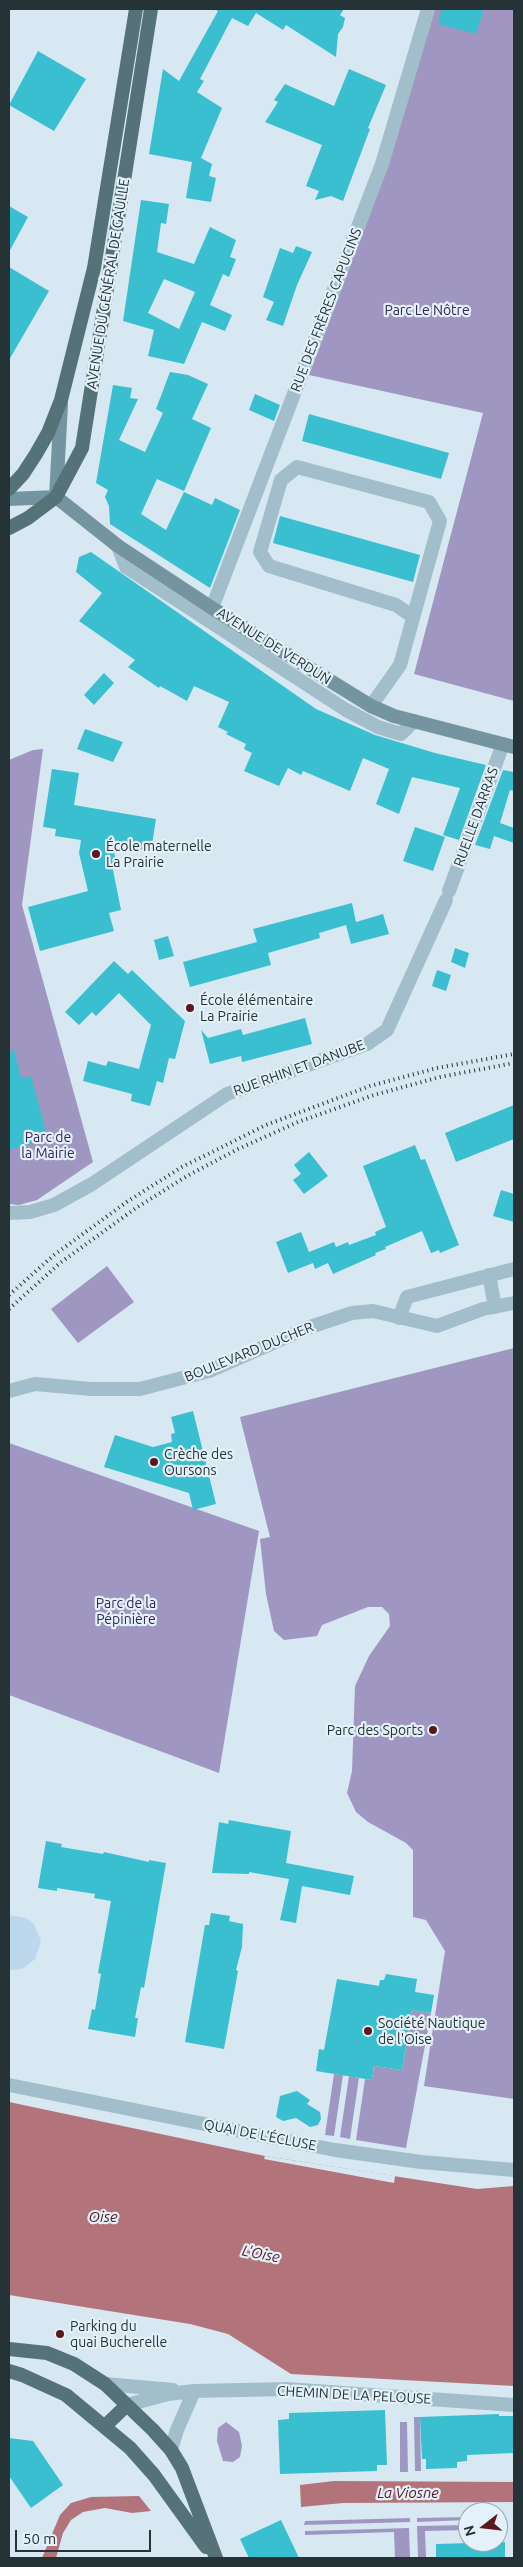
<!DOCTYPE html>
<html>
<head>
<meta charset="utf-8">
<style>
  body { margin:0 }
  #map { position:relative; width:523px; height:2567px; overflow:hidden; background:#d7e8f3; font-family:Ubuntu,sans-serif }
  canvas { display:block }
  .frame { position:absolute; inset:0; border:10px solid #253336; pointer-events:none }
  .north { position:absolute; left:458px; top:2502px; width:50px; height:50px; box-sizing:border-box; background:#e4f1fa; border:1px solid #98a5ac; border-radius:50%; rotate:254deg; font-size:14px; font-weight:700; line-height:20px; text-align:center; color:#253336 }
  .north::after { content:''; display:block; margin:auto; width:18px; height:22px; background:#5a181d; clip-path:polygon(50% 0,100% 100%,50% 72%,0 100%) }
  .scale { position:absolute; left:15px; top:2530px; width:136px; height:22px; box-sizing:border-box; border:2px solid #253336; border-top:0; padding-left:6px; font-size:15px; line-height:18px; white-space:nowrap; color:#253336; -webkit-text-stroke:4px #e4f1fa; paint-order:stroke }
</style>
</head>
<body>
<div id="map">
<canvas width="523" height="2567"></canvas>
<div class="frame"></div>
<div class="north">N</div>
<div class="scale">50 m</div>
</div>
<script>
const context = document.querySelector('canvas').getContext('2d');
context.lineJoin = 'round';
function paint(path, color) { context.fillStyle = color; context.fill(path, 'evenodd'); }
const shape = rows => new Path2D(rows.map(r => 'M' + r).join(''));
function stroke(path, color, width, dash) { context.strokeStyle = color; context.lineWidth = width; context.lineCap = dash ? 'butt' : 'round'; context.setLineDash(dash || []); context.stroke(path); }
function write(font, color, halo, rows, align = 'center') {
  context.font = font + ' Ubuntu,sans-serif'; context.lineWidth = 4.5; context.setLineDash([]); context.textBaseline = 'middle'; context.strokeStyle = halo; context.fillStyle = color; for (const [text, x, y, turn = 0] of rows) {
    context.save(); context.translate(x, y); context.rotate((+turn || 0) * Math.PI / 180); context.textAlign = isNaN(turn) ? turn : align; if (halo) context.strokeText(text, 0, 0); context.fillText(text, 0, 0); context.restore();
  }
}
const green = shape([
  [435,9,514,9,514,701,414,674,483,413,309,375,389,163],
  [43,749,22,905,93,1162,37,1200,19,1205,9,1204,9,760,33,750],
  [107,1266,134,1302,78,1343,51,1309],
  [514,1348,514,2099,424,2086,445,1951,426,1920,413,1917,413,1850,406,1843,368,1822,356,1812,347,1793,352,1771,355,1686,369,1656,390,1626,389,1614,382,1607,368,1607,322,1625,317,1636,284,1640,274,1631,266,1594,260,1539,270,1537,240,1417],
  [9,1443,259,1531,219,1773,9,1695],
  [412,2010,431,2013,406,2148,356,2140,365,2079,372,2080,374,2066,402,2070],
  [334,2074,343,2075,334,2136,325,2135],
  [349,2076,359,2078,350,2139,340,2137],
  [414,2417,420,2417,421,2471,415,2471],
  [226,2422,239,2432,242,2446,240,2457,233,2462,223,2461,217,2441,218,2428],
  [400,2422,407,2422,408,2472,400,2472],
  [468,2517,468,2520,417,2522,417,2518],
  [410,2518,410,2522,304,2525,305,2521],
  [468,2525,468,2530,425,2531,426,2558,418,2558,417,2526],
  [409,2528,410,2558,395,2558,394,2532,305,2535,305,2531]
]);
const plaza = shape([
  [9,1915,26,1918,34,1924,41,1941,35,1959,24,1968,15,1970,9,1970]
]);
const water = shape([
  [9,2102,265,2156,477,2189,514,2186,514,2386,291,2374,228,2334,190,2324,9,2295],
  [334,2481,514,2482,514,2502,343,2503,301,2507,300,2485],
  [139,2496,151,2511,132,2513,105,2508,83,2512,71,2520,63,2533,56,2558,42,2558,60,2515,71,2503,91,2497]
]);
const pier = shape([
  [265,2156,395,2176,394,2183,264,2159]
]);
const building = shape([
  [214,9,344,9,340,15,345,18,343,27,338,34,336,57,286,25,283,30,256,13,248,26,232,18,200,79,204,81,197,92,222,108,201,158,212,164,209,176,216,178,211,202,186,198,192,162,149,154,163,69,179,81,218,11],
  [442,9,484,9,476,34,438,24],
  [38,51,86,79,54,131,9,105],
  [349,69,386,85,368,128,370,129,343,201,331,196,315,200,319,191,306,186,322,145,265,122,278,102,274,100,285,84,334,106],
  [141,200,169,204,166,224,161,223,157,252,194,264,210,227,236,240,230,257,236,259,229,277,223,274,210,305,232,315,225,331,202,322,184,364,148,356,154,330,123,321],
  [164,279,195,292,179,329,148,313],
  [9,206,28,217,9,252],
  [296,246,312,252,297,285,283,326,266,320,274,302,263,297,280,248,293,253],
  [9,267,49,291,9,360],
  [170,372,188,375,208,384,192,419,211,428,184,491,157,479,141,514,166,530,184,492,212,505,215,498,240,510,210,588,110,524,109,506,105,497,108,490,96,483,113,385,132,388,130,398,138,399,119,440,145,452,163,413,156,409],
  [255,394,280,405,274,421,249,410],
  [309,414,449,453,441,479,302,441],
  [280,516,420,555,413,582,273,543],
  [91,552,316,709,375,735,435,753,486,765,459,840,443,835,460,788,412,777,399,814,376,804,389,769,363,758,350,791,303,771,301,775,288,768,279,786,244,771,252,753,244,749,246,744,226,734,228,732,218,727,229,702,194,686,187,701,160,686,159,688,128,667,135,660,79,621,102,593,76,572,79,557],
  [104,673,114,683,94,705,84,695],
  [85,729,123,742,113,762,77,749],
  [52,769,79,773,74,805,156,819,151,851,112,845,117,863,112,865,121,910,109,913,114,931,40,951,28,907,88,891,79,853,81,840,55,836,56,829,43,827],
  [503,770,514,772,514,791,510,790,500,823,514,828,514,843,494,836,490,849,475,845],
  [415,827,445,837,433,871,403,861],
  [352,903,356,922,383,914,389,934,351,944,346,925,319,933,320,938,268,953,271,965,190,987,183,962,257,942,253,929],
  [168,936,174,956,159,960,154,940],
  [455,948,469,953,465,968,451,962],
  [114,961,128,974,132,970,185,1021,175,1059,169,1058,163,1083,157,1081,150,1106,131,1101,132,1094,83,1081,88,1061,106,1066,108,1061,139,1069,151,1025,119,993,96,1016,92,1012,79,1025,65,1012],
  [437,970,451,975,446,991,432,986],
  [305,1018,312,1044,242,1062,241,1056,210,1064,201,1030,208,1038,241,1029,243,1035],
  [14,1050,21,1078,31,1076,48,1139,9,1150,9,1051],
  [514,1105,514,1139,456,1162,445,1133],
  [415,1145,421,1160,425,1159,459,1245,440,1253,439,1250,431,1253,422,1231,385,1247,386,1249,375,1253,376,1255,333,1274,328,1263,315,1269,313,1263,288,1273,276,1242,301,1232,309,1252,334,1242,336,1247,348,1242,349,1245,376,1235,375,1232,386,1227,363,1166],
  [309,1152,328,1176,304,1194,293,1180,301,1174,294,1165],
  [501,1190,514,1194,514,1222,493,1216],
  [193,1411,216,1504,193,1510,189,1493,104,1467,115,1435,153,1447,172,1442,171,1434,175,1433,171,1417],
  [229,1820,291,1831,286,1863,354,1876,350,1895,302,1886,296,1923,280,1920,289,1879,249,1872,249,1874,212,1873,219,1822,228,1824],
  [46,1841,62,1844,61,1847,103,1854,104,1852,149,1862,149,1860,166,1863,144,1988,141,1987,135,2018,138,2018,135,2037,88,2029,92,2009,95,2010,101,1974,98,1973,111,1901,94,1898,95,1894,57,1888,57,1891,38,1888],
  [211,1913,230,1916,229,1921,243,1924,242,1947,236,1970,238,1971,224,2049,185,2042,205,1925,209,1925],
  [386,1974,417,1979,415,1992,434,1995,431,2013,412,2010,402,2070,374,2066,372,2080,316,2071,319,2049,324,2050,337,1979,379,1986,380,1980,384,1980],
  [297,2091,310,2100,307,2104,320,2112,321,2119,318,2125,310,2127,296,2118,283,2121,276,2117,280,2096],
  [385,2410,387,2465,377,2465,377,2471,280,2474,278,2420,289,2419,289,2413],
  [499,2414,499,2416,514,2416,514,2453,467,2455,467,2461,457,2462,457,2468,426,2469,426,2459,422,2459,420,2417],
  [9,2438,33,2441,63,2485,31,2508,9,2476],
  [281,2520,299,2558,249,2558,240,2539],
  [505,2542,505,2558,436,2558,436,2544]
]);
const minor = shape([
  [118,546,126,567,346,710,378,727,401,734,414,721],
  [212,608,382,164,428,9],
  [371,706,400,665,440,521,429,502,297,467,281,480,260,552,269,566,396,605,412,616],
  [449,891,503,744],
  [9,1213,30,1212,54,1205,92,1184,227,1094,367,1044,387,1030,446,900],
  [489,1275,495,1307],
  [399,1318,407,1297,514,1269],
  [9,1391,35,1384,91,1389,140,1389,209,1371,307,1328,352,1313,373,1311,437,1326,483,1309,514,1303],
  [9,2085,335,2150,421,2162,514,2170],
  [105,2384,173,2390],
  [127,2405,168,2394,194,2391,287,2389,514,2405],
  [171,2450,177,2430,194,2391]
]);
const secondary = shape([
  [56,497,118,546,212,608,371,706,394,716,514,747],
  [56,497,61,405],
  [9,499,56,497]
]);
const primary = shape([
  [9,489,23,474,36,454,48,433,61,400,94,268,136,9],
  [9,528,28,518,56,497,82,448,151,9],
  [9,2349,47,2353,74,2364,105,2384,153,2430,171,2450,182,2468,216,2558],
  [9,2371,22,2375,66,2395,130,2448,154,2475,206,2547],
  [105,2426,127,2405]
]);
const rail = shape([
  [9,1295,54,1255,128,1201,182,1167,266,1125,370,1086,437,1068,514,1054],
  [9,1309,60,1263,136,1208,187,1176,238,1149,298,1122,374,1095,440,1077,514,1063]
]);
const markers = [
  [96,854,5,"#5a181d"],
  [190,1008,5,"#5a181d"],
  [154,1462,5,"#5a181d"],
  [433,1730,5,"#5a181d"],
  [368,2031,5,"#5a181d"],
  [60,2334,5,"#5a181d"]
];
const streetNames = [
  ["AVENUE DU GÉNÉRAL DE GAULLE",108,284,-81],
  ["RUE DES FRÈRES CAPUCINS",326,310,-69],
  ["AVENUE DE VERDUN",274,646,32],
  ["RUELLE DARRAS",476,817,-70],
  ["RUE RHIN ET DANUBE",299,1068,-20],
  ["BOULEVARD DUCHER",249,1352,-22],
  ["QUAI DE L'ÉCLUSE",260,2135,11],
  ["CHEMIN DE LA PELOUSE",354,2395,3]
];
const parkNames = [
  ["Parc Le Nôtre",427,310],
  ["Parc de",48,1137],
  ["la Mairie",48,1153],
  ["Parc de la",126,1603],
  ["Pépinière",126,1619]
];
const poiNames = [
  ["École maternelle",106,846],
  ["La Prairie",106,862],
  ["École élémentaire",200,1000],
  ["La Prairie",200,1016],
  ["Crèche des",164,1454],
  ["Oursons",164,1470],
  ["Parc des Sports",423,1730,"right"],
  ["Société Nautique",378,2023],
  ["de l'Oise",378,2039],
  ["Parking du",70,2326],
  ["quai Bucherelle",70,2342]
];
const waterNames = [
  ["Oise",103,2217],
  ["L'Oise",261,2254,11],
  ["La Viosne",408,2493]
];
paint(green, '#9f97c2');
paint(plaza, '#bdd8ec');
paint(water, '#b2747a');
paint(pier, '#d7e8f3');
paint(building, '#39bfcf');
stroke(minor, '#a3becb', 14);
stroke(secondary, '#74959f', 14);
stroke(primary, '#557279', 14);
stroke(rail, '#253336', 4, [1, 4]);
for (const [x, y, r, color] of markers) { const dot = new Path2D(); dot.arc(x, y, r, 0, 2 * Math.PI); context.fillStyle = color; context.fill(dot); stroke(dot, '#e4f1fa', 2); }
write('14px', '#253336', '#e4f1fa', streetNames);
write('14px', '#322756', '#e4f1fa', parkNames);
write('14px', '#253336', '#e4f1fa', poiNames, 'left');
write('italic 15px', '#5a181d', '#e4f1fa', waterNames);
</script>
</body>
</html>
